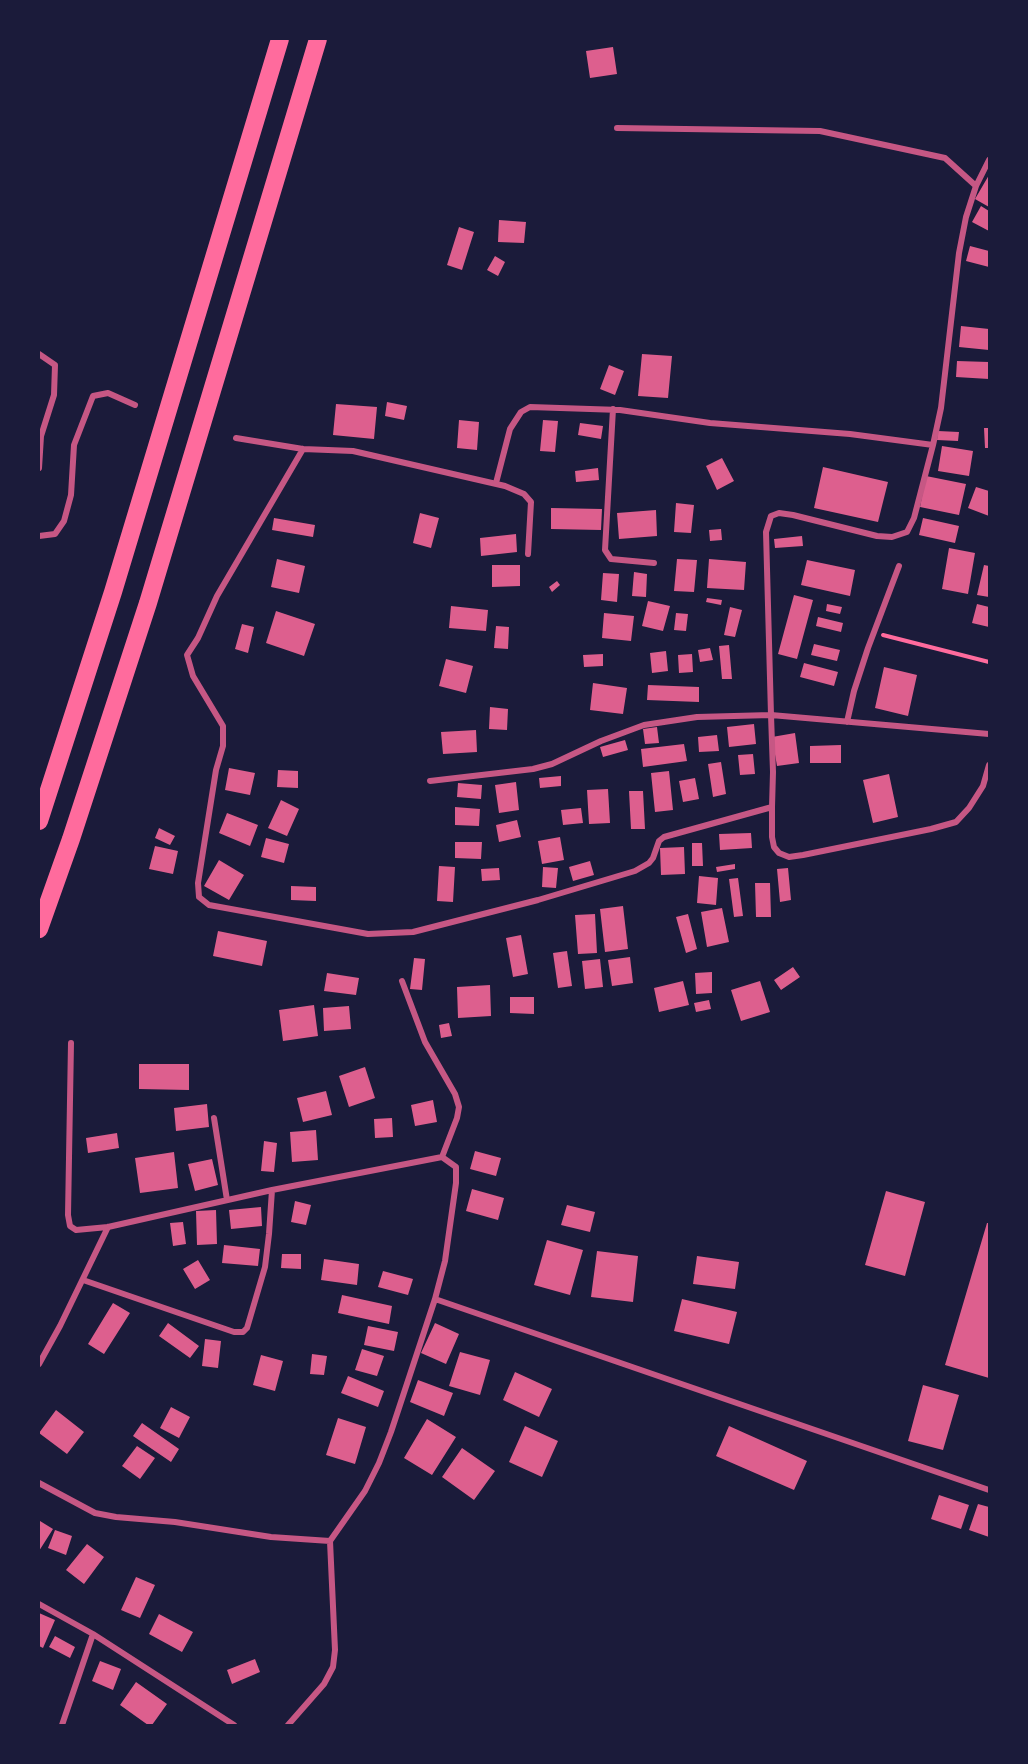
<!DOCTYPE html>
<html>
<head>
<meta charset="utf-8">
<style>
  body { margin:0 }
  #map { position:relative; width:1028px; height:1764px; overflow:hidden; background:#1b1b3a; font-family:Spectral,serif }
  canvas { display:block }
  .frame { position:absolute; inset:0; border:40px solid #1b1b3a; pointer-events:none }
</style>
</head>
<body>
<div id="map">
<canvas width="1028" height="1764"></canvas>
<div class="frame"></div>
</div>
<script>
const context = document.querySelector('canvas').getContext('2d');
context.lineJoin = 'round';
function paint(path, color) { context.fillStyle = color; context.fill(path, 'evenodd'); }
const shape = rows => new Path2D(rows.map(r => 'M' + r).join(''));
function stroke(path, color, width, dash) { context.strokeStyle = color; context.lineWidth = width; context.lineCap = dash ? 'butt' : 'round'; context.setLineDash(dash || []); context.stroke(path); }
const building = shape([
  [613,47,617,74,590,78,586,51],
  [989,175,989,207,975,199],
  [981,206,989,211,989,231,972,222],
  [499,220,526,222,524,243,498,242],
  [459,227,474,232,462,270,447,265],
  [970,246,989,251,989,267,966,261],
  [495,256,505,262,498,276,487,270],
  [961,326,989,329,989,350,959,347],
  [642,354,672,356,668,398,638,396],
  [957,361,989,362,989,379,956,377],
  [609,365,624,371,615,395,600,389],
  [387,402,407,406,404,420,385,416],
  [336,404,377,407,374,439,333,435],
  [459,420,479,422,477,450,457,448],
  [543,420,558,421,555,452,540,451],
  [580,423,603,426,601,439,578,435],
  [984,428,989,428,989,448,985,448],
  [938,431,959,432,958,441,937,440],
  [942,446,973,451,969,476,938,471],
  [722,458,734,481,717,490,706,466],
  [823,467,888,482,878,522,814,508],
  [598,468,599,480,576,482,575,471],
  [926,476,966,484,959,515,920,507],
  [976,487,989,491,989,516,968,508],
  [676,503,694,505,691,533,674,532],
  [551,508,602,509,601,530,551,529],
  [656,510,657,536,619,539,617,513],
  [420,513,439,518,431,548,413,543],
  [274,518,315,525,313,537,272,530],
  [923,518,959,526,955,543,919,535],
  [721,529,722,540,710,541,709,530],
  [516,534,517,552,481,556,480,538],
  [802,536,803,546,775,548,774,539],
  [949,548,975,553,968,594,942,589],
  [277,559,305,566,299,593,271,587],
  [677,559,697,560,694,592,674,591],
  [709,559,746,562,744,590,707,588],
  [807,560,855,570,850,596,801,585],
  [492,565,520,565,520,586,492,587],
  [984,565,989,566,989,597,977,595],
  [634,572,647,574,646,597,632,596],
  [603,573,619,574,617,602,601,600],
  [557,581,560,585,552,592,549,587],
  [794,595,813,600,797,659,778,654],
  [707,598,722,600,721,605,706,602],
  [648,601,670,606,663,631,642,626],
  [827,604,842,607,840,614,826,611],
  [977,604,989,607,989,627,972,623],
  [451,606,488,610,486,631,449,628],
  [730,607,742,610,735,637,724,635],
  [276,611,315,624,304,656,266,643],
  [604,613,634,616,631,641,602,638],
  [676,613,688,614,686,631,674,630],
  [818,617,843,623,841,632,816,626],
  [242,624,254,627,248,653,235,649],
  [496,626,509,627,508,649,494,648],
  [814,644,840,650,837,661,811,655],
  [729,645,732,679,722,679,719,646],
  [710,648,713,660,700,662,698,650],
  [666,651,668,671,652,673,650,653],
  [603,654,603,666,584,667,583,655],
  [692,654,693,672,679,673,678,655],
  [446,659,473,666,466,693,439,686],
  [804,663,838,672,834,686,800,677],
  [884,667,917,675,908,716,875,708],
  [593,683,627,688,623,714,590,710],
  [648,685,699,687,699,702,647,700],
  [490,707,508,709,507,730,489,729],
  [754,724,756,744,729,747,727,727],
  [657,727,659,743,645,744,643,729],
  [476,730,477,752,443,754,441,732],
  [795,733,799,763,777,766,772,737],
  [717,735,719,751,699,752,698,737],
  [625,740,628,750,603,757,600,747],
  [684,744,687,761,643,767,641,749],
  [841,745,841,763,810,763,810,746],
  [753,754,755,774,740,775,738,755],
  [721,762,726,794,713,797,708,764],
  [229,768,255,773,250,795,225,790],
  [278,770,298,771,298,788,277,787],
  [669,771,673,810,655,812,651,773],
  [889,774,898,817,873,823,863,780],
  [561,776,561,786,540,788,539,778],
  [695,778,699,799,683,802,679,781],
  [516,782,519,810,499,813,495,785],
  [458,783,482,785,481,799,457,797],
  [608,789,610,823,589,824,587,790],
  [629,791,643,791,645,829,631,829],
  [281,800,299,809,287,836,268,828],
  [455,807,480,809,479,826,455,825],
  [581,808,583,823,563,825,561,810],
  [227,813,258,825,250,846,219,833],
  [517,820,521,837,499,842,496,825],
  [159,828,175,836,170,845,155,838],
  [751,833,752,848,720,850,719,834],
  [560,837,564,860,542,864,538,841],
  [266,838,289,844,284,863,261,857],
  [455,842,482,842,481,859,455,858],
  [692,843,702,843,703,866,692,866],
  [155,846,178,851,173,874,149,869],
  [684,847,685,874,661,875,660,848],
  [219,860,244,875,229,900,204,886],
  [590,861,594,875,573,881,569,867],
  [735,864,735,869,717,872,716,867],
  [439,866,455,867,453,902,437,901],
  [543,867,558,868,556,888,542,887],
  [499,868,500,880,482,881,481,869],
  [788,868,791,900,780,902,777,869],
  [699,876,718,878,716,905,697,903],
  [738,878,743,916,734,917,729,879],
  [755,883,770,883,771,917,756,917],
  [291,886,316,887,316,901,291,900],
  [623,906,628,949,605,952,600,909],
  [722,908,729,942,707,947,701,912],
  [595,914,597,953,578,954,575,915],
  [688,914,697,949,686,953,676,917],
  [218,931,267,941,262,966,213,956],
  [521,935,528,974,513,977,506,938],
  [567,951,572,986,558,988,553,953],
  [630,957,633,983,612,986,608,960],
  [414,958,425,959,422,990,410,989],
  [600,959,603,987,585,989,582,961],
  [793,967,800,977,781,990,774,980],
  [712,972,712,993,696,994,695,973],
  [327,973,359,978,356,995,324,991],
  [683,981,689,1005,659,1012,654,988],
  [760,981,770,1012,741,1021,731,990],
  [490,985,491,1016,458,1018,457,987],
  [510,997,534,997,534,1014,510,1013],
  [709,1000,711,1009,696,1012,694,1003],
  [314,1005,318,1036,283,1041,279,1010],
  [349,1006,351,1029,324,1031,323,1008],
  [449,1023,452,1036,441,1038,439,1025],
  [139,1064,189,1064,189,1090,139,1089],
  [365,1067,375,1098,349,1107,339,1076],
  [326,1091,332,1115,303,1122,297,1098],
  [433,1100,437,1122,415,1126,411,1105],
  [207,1104,209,1127,176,1131,174,1108],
  [392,1118,393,1137,375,1138,374,1119],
  [316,1130,318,1160,292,1162,290,1132],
  [117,1133,119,1148,88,1153,86,1138],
  [264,1141,277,1143,274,1172,261,1171],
  [475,1151,501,1158,496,1176,470,1169],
  [174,1152,178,1188,140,1193,135,1158],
  [212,1159,218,1185,195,1191,188,1164],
  [472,1189,504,1198,498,1220,466,1211],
  [886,1191,925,1202,905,1276,865,1265],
  [295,1201,311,1205,306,1225,291,1222],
  [567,1205,595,1212,590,1232,561,1225],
  [261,1207,262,1226,231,1229,229,1210],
  [216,1210,217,1244,197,1245,196,1211],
  [183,1222,186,1244,173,1246,170,1223],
  [987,1223,989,1223,989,1378,945,1365],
  [547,1240,583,1250,570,1295,534,1285],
  [224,1245,260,1249,258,1266,222,1263],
  [597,1251,638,1256,633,1302,591,1297],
  [282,1254,301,1254,301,1269,281,1268],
  [697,1256,739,1262,735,1289,693,1284],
  [324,1259,359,1264,357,1285,321,1280],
  [198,1260,210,1280,195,1289,183,1269],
  [383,1271,413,1279,408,1295,378,1287],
  [342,1295,392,1306,389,1324,338,1313],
  [682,1299,737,1312,729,1344,674,1331],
  [113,1303,130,1313,104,1354,88,1344],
  [168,1323,199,1346,190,1358,159,1336],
  [435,1323,459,1334,446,1364,421,1353],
  [368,1326,398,1332,394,1351,364,1345],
  [205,1339,221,1341,218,1368,202,1366],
  [362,1349,384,1356,377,1376,355,1370],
  [460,1352,490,1360,480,1395,449,1386],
  [312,1354,327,1356,324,1375,310,1374],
  [261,1355,283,1361,275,1391,253,1385],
  [515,1372,552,1389,539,1417,503,1400],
  [348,1376,384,1391,378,1407,341,1393],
  [418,1380,453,1393,444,1416,410,1402],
  [923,1385,959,1395,943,1450,908,1441],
  [171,1407,190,1417,179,1438,160,1428],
  [56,1410,84,1432,67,1454,39,1433],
  [338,1418,366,1427,355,1464,326,1455],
  [427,1419,456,1437,432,1475,404,1458],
  [142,1423,179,1449,171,1462,133,1436],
  [525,1426,558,1441,542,1477,509,1462],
  [729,1426,807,1461,794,1490,716,1456],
  [137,1446,155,1458,140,1479,122,1466],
  [462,1448,495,1471,474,1500,442,1477],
  [939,1495,969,1505,961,1529,931,1519],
  [978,1504,989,1507,989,1537,969,1530],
  [40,1521,53,1529,39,1551,39,1523],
  [55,1530,72,1536,66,1555,48,1548],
  [87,1544,104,1557,84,1584,66,1570],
  [136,1577,155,1585,140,1618,121,1610],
  [39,1613,55,1620,43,1648,39,1646],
  [159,1614,193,1632,182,1652,149,1634],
  [55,1636,75,1647,70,1658,49,1647],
  [255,1659,260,1672,232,1684,227,1670],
  [100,1661,121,1669,113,1690,92,1681],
  [136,1682,167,1704,152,1725,148,1725,120,1705]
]);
const path = shape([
  [883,635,989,662]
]);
const minor = shape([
  [617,128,820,131,945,158,976,186],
  [39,354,55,365,54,395,41,436,39,468],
  [613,409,605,550,611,559,654,563],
  [236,438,303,449,353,451,505,486,524,494,531,502,528,554],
  [303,449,217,596,198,638,187,655,193,676,223,726,223,746,216,770,198,883,199,897,209,905,368,934,413,932,538,900,635,871,649,863,653,858,659,841,664,837,772,807,773,772,771,715,989,734],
  [496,483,510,429,521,412,530,407,620,410,710,423,850,434,933,445,941,408,959,253,966,217,976,186,989,160],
  [39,536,55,534,64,521,71,495,74,445,93,396,108,393,135,405],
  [847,722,854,691,868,648,899,566],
  [430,781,533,769,552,764,601,741,644,725,697,717,771,715,766,532,771,516,779,513,793,515,877,536,892,537,907,532,914,518,933,445],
  [772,807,772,837,774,847,779,853,789,857,803,855,931,829,956,822,969,808,983,786,989,765],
  [402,981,425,1042,455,1094,459,1107,457,1118,442,1157],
  [71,1043,68,1215,70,1226,76,1230,108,1227,272,1190,442,1157,456,1167,456,1183,445,1261,435,1299,391,1432,379,1463,365,1491,330,1541,335,1650,333,1667,324,1684,288,1725],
  [214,1118,227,1200],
  [83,1280,234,1332,243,1332,247,1328,265,1267,269,1234,272,1190],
  [435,1299,989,1490],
  [39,1364,60,1326,108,1227],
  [39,1483,95,1513,116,1517,175,1522,271,1537,330,1541],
  [39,1604,93,1634,234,1725],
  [62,1725,93,1634]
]);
const motorway = shape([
  [39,821,113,592,280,39],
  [39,929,71,839,148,603,318,39]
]);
paint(building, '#dd5f8e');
stroke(path, '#ff6b9d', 4);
stroke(minor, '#c65784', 6);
stroke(motorway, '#ff6b9d', 18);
</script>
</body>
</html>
